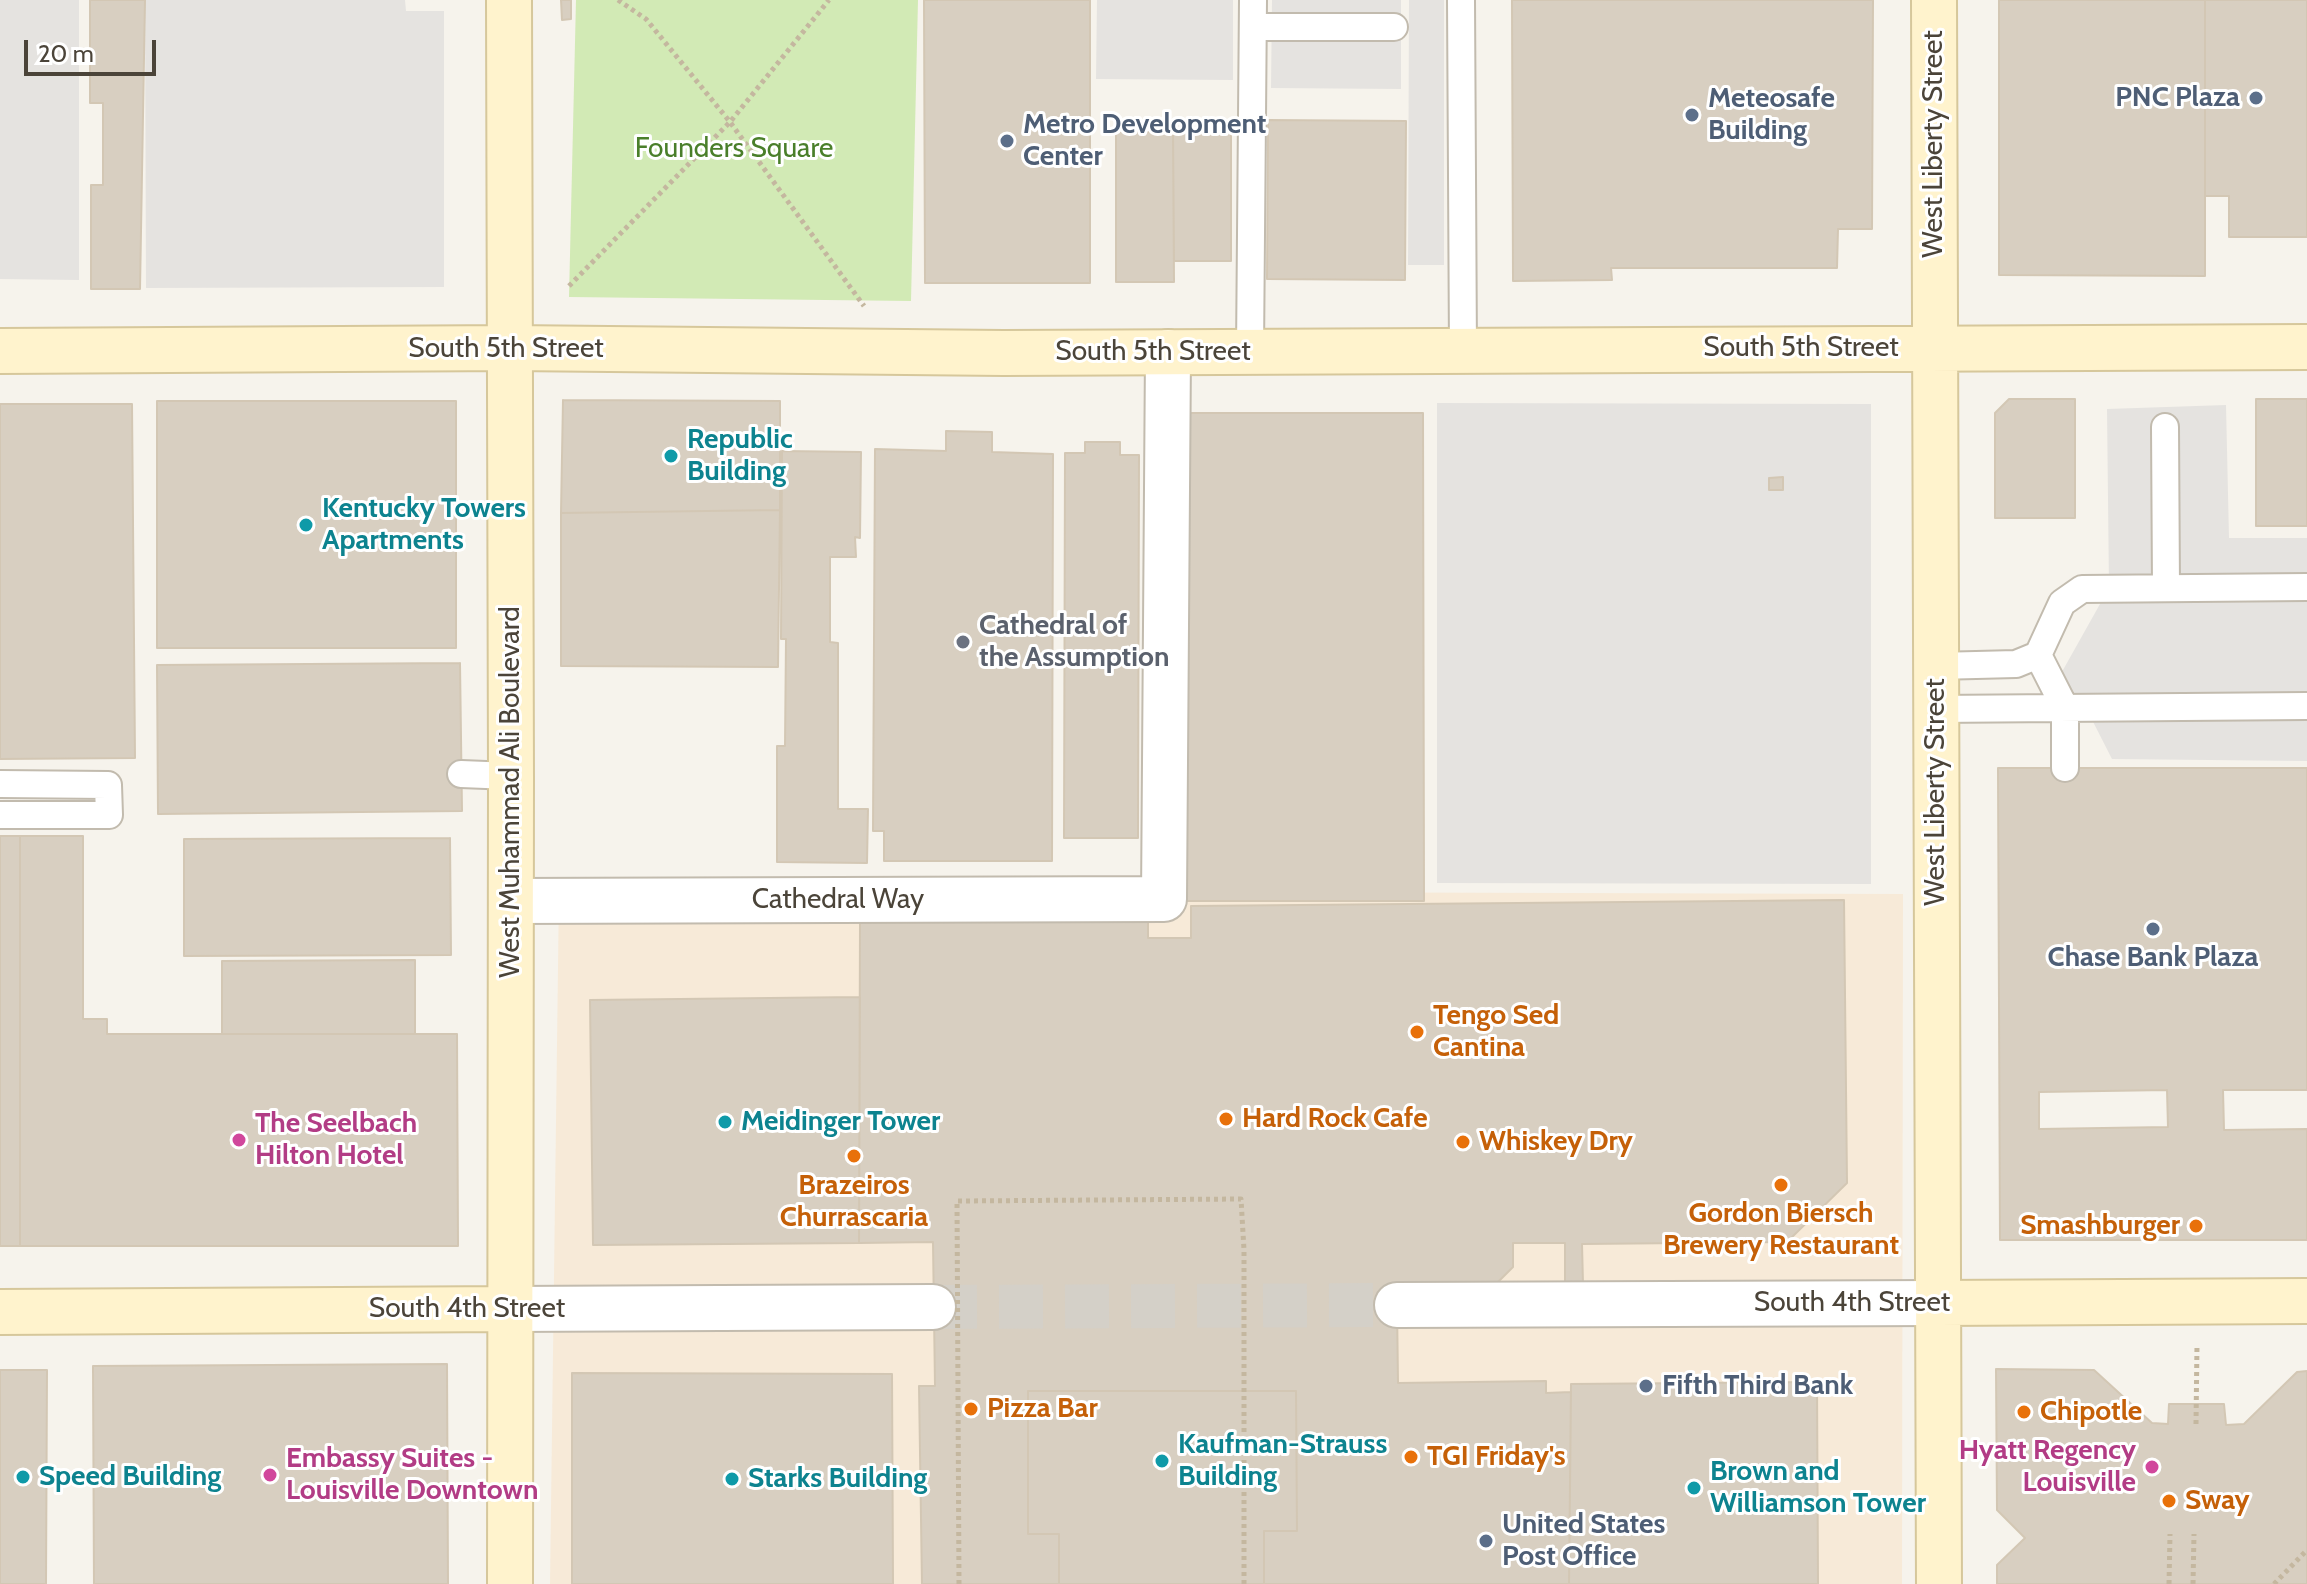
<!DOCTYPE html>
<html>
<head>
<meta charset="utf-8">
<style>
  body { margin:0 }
  #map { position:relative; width:2307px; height:1584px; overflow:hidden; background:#f6f3ec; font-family:Cabin,sans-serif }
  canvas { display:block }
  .scale { position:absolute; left:24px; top:40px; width:132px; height:36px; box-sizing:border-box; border:4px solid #4b4439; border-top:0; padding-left:10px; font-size:24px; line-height:28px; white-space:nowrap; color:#4b4439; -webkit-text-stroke:6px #fff; paint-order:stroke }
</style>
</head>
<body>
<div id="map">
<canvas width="2307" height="1584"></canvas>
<div class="scale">20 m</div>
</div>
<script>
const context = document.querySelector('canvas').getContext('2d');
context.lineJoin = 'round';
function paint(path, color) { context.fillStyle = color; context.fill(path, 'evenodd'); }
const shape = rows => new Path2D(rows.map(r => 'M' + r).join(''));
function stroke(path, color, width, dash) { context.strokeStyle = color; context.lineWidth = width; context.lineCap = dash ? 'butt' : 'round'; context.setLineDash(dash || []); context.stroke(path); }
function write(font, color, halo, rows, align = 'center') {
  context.font = font + ' Cabin,sans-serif'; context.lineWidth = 6; context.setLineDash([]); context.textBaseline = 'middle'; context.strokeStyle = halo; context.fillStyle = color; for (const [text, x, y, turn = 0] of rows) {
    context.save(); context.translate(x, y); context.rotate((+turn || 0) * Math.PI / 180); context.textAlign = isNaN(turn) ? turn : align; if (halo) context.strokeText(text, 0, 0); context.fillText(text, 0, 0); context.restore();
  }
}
const commercial = shape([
  [559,890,1903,894,1902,1584,550,1584]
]);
const green = shape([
  [576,0,918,0,911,301,569,297]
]);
const parking = shape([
  [0,0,79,0,79,280,0,279],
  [145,0,405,0,406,11,444,11,444,287,146,288],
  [1097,0,1233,0,1233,80,1096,79],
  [1272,0,1401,0,1401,89,1271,88],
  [1409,0,1444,0,1444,265,1408,265],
  [1437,403,1871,404,1871,884,1437,883],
  [2226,405,2229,538,2307,538,2307,761,2112,759,2086,708,2054,686,2109,588,2107,409]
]);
const building = shape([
  [90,0,145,0,140,289,91,289,91,185,103,185,103,103,90,103,90,0],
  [561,0,571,0,571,19,562,20,561,0],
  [924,0,1090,0,1090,283,925,283,924,0],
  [1512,0,1873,0,1872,229,1838,229,1837,268,1611,268,1612,280,1513,281,1512,0],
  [1999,0,2205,0,2205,276,1999,275,1999,0],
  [2205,0,2307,0,2307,237,2229,237,2229,196,2205,196,2205,0],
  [1268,120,1406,121,1405,280,1267,279,1268,120],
  [1116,132,1173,132,1174,282,1116,282,1116,132],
  [1173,132,1231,132,1231,261,1174,261,1173,132],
  [2009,399,2075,399,2075,518,1995,518,1995,413,2009,399],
  [2256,399,2307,399,2307,526,2256,526,2256,399],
  [563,400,780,401,780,510,561,513,563,400],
  [157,401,456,401,456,648,157,648,157,401],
  [0,404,132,404,135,758,0,759,0,404],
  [1183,413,1423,413,1424,901,1184,901,1183,413],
  [946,431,992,432,992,452,1053,454,1052,861,884,861,884,831,873,831,875,449,946,451,946,431],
  [1085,442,1120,442,1120,455,1139,455,1138,838,1064,838,1065,453,1085,453,1085,442],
  [782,451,861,452,860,538,855,537,856,557,830,557,830,642,838,643,838,809,868,809,867,863,777,862,777,746,785,746,786,639,781,639,782,451],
  [1783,477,1783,490,1769,490,1769,478,1783,477],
  [780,510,778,667,561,666,561,513,780,510],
  [460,663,462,811,158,814,157,665,460,663],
  [1998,768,2307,768,2307,1090,2223,1090,2224,1130,2307,1129,2307,1240,2000,1240,1998,768],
  [2167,1090,2168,1127,2039,1129,2039,1092,2167,1090],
  [0,836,20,836,20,1246,0,1246,0,836],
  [20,836,83,836,83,1019,107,1019,107,1034,457,1034,458,1246,20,1246,20,836],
  [450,838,451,955,184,956,184,839,450,838],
  [1844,900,1847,1183,1787,1242,1582,1244,1583,1284,1565,1284,1565,1243,1513,1243,1513,1267,1494,1286,1397,1305,1398,1383,1546,1381,1546,1393,1571,1392,1569,1584,1264,1584,1264,1531,1297,1531,1296,1391,1028,1391,1028,1534,1059,1534,1059,1584,922,1584,919,1386,935,1386,933,1242,859,1243,860,923,1148,920,1148,938,1191,938,1191,906,1844,900],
  [415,960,415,1034,222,1034,222,961,415,960],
  [860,997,859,1243,593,1245,590,1000,860,997],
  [447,1364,448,1584,94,1584,93,1366,447,1364],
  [1996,1369,2094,1370,2152,1423,2168,1424,2169,1404,2224,1404,2226,1425,2244,1424,2297,1372,2307,1371,2307,1584,1997,1584,1997,1565,2025,1538,1997,1510,1996,1369],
  [0,1370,47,1370,46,1584,0,1584,0,1370],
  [572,1373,892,1374,893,1584,572,1584,572,1373],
  [1817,1382,1818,1584,1569,1584,1571,1384,1817,1382],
  [1028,1391,1296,1391,1297,1531,1264,1531,1264,1584,1059,1584,1059,1534,1028,1534,1028,1391]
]);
const streetTunnel = shape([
  [933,1307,1397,1305]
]);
const path = shape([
  [618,0,646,19,730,122,864,306],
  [569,286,730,122,829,0],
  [2196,1424,2197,1345],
  [2169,1584,2170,1534],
  [2193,1584,2194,1534],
  [2274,1584,2307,1550]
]);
const lane = shape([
  [1461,0,1463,351],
  [1253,27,1394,27],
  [1250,351,1253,0],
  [2165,427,2166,588],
  [2038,655,2065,708,2065,768],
  [1936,666,2016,664,2038,655,2062,603,2082,589,2307,587],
  [1935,709,2307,706],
  [461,774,511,776],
  [0,784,108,785,109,815,0,815]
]);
const street = shape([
  [511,901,1164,899,1168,352],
  [1397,1305,1938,1303],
  [509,1309,933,1307]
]);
const secondary = shape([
  [509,0,511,776,510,1584],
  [1934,0,1939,1584],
  [0,351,511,348,1004,353,2307,347],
  [1938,1303,2307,1301],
  [0,1312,509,1309]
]);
const pathBridge = shape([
  [959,1584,957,1201,1241,1199,1244,1250,1244,1584]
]);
const markers = [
  [2256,98,8,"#5c6f8a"],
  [1692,115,8,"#5c6f8a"],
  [1007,141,8,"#5c6f8a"],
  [671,456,8,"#0f9aa8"],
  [306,525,8,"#0f9aa8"],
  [963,642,8,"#6b7280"],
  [2153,929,8,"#5c6f8a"],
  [1417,1032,8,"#e8710a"],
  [1226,1119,8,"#e8710a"],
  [725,1122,8,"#0f9aa8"],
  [239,1140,8,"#d1479c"],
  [1463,1142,8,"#e8710a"],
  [854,1156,8,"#e8710a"],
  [1781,1185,8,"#e8710a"],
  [2196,1226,8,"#e8710a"],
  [1646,1386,8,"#5c6f8a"],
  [971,1409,8,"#e8710a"],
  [2024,1412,8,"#e8710a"],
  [1411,1457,8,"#e8710a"],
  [1162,1461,8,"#0f9aa8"],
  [2152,1467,8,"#d1479c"],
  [270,1475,8,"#d1479c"],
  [23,1477,8,"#0f9aa8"],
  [732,1479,8,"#0f9aa8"],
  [1694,1488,8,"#0f9aa8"],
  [2169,1501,8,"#e8710a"],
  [1486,1541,8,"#5c6f8a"]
];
const serviceNames = [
  ["PNC Plaza",2240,98,"right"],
  ["Meteosafe",1708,99],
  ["Building",1708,131],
  ["Metro Development",1023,125],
  ["Center",1023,157],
  ["Chase Bank Plaza",2153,958,"center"],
  ["Fifth Third Bank",1662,1386],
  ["United States",1502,1525],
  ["Post Office",1502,1557]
];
const streetNames = [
  ["West Liberty Street",1934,144,-90],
  ["South 5th Street",1801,348],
  ["South 5th Street",506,349],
  ["South 5th Street",1153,352],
  ["West Muhammad Ali Boulevard",511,792,-90],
  ["West Liberty Street",1936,792,-90],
  ["Cathedral Way",838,900],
  ["South 4th Street",1852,1303],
  ["South 4th Street",467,1309]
];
const parkNames = [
  ["Founders Square",734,149]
];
const cultureNames = [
  ["Republic",687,440],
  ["Building",687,472],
  ["Kentucky Towers",322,509],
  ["Apartments",322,541],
  ["Meidinger Tower",741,1122],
  ["Kaufman-Strauss",1178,1445],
  ["Building",1178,1477],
  ["Brown and",1710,1472],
  ["Williamson Tower",1710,1504],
  ["Speed Building",39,1477],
  ["Starks Building",748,1479]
];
const worshipNames = [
  ["Cathedral of",979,626],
  ["the Assumption",979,658]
];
const foodNames = [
  ["Tengo Sed",1433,1016],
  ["Cantina",1433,1048],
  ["Hard Rock Cafe",1242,1119],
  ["Whiskey Dry",1479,1142],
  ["Brazeiros",854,1186,"center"],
  ["Churrascaria",854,1218,"center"],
  ["Gordon Biersch",1781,1214,"center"],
  ["Brewery Restaurant",1781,1246,"center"],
  ["Smashburger",2180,1226,"right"],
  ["Pizza Bar",987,1409],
  ["Chipotle",2040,1412],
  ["TGI Friday's",1427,1457],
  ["Sway",2185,1501]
];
const hotelNames = [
  ["The Seelbach",255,1124],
  ["Hilton Hotel",255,1156],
  ["Hyatt Regency",2136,1451,"right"],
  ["Louisville",2136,1483,"right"],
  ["Embassy Suites -",286,1459],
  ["Louisville Downtown",286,1491]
];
paint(commercial, '#f7ead8');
paint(green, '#d2eab5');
paint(parking, '#e5e3e0');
paint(building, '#d8cfc1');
stroke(building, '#d3c7b4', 2);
stroke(streetTunnel, '#d4d0c8', 44, [44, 22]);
stroke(lane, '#c2bbae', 30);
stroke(street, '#c2bbae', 48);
stroke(secondary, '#d6c79b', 48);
stroke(path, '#c4b79f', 5, [4, 4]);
stroke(lane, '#fff', 26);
stroke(street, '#fff', 44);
stroke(secondary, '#fff3cd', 44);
stroke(pathBridge, '#c4b79f', 5, [4, 4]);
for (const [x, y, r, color] of markers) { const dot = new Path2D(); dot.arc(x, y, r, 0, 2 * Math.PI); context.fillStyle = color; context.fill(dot); stroke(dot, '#fff', 3); }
write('bold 28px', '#4e5e75', '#fff', serviceNames, 'left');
write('28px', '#4b4439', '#fff', streetNames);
write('28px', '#4a7f2a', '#fff', parkNames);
write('bold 28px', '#0d838f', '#fff', cultureNames, 'left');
write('bold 28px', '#5b616d', '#fff', worshipNames, 'left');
write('bold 28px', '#c56008', '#fff', foodNames, 'left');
write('bold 28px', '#b23c85', '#fff', hotelNames, 'left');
</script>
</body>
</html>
